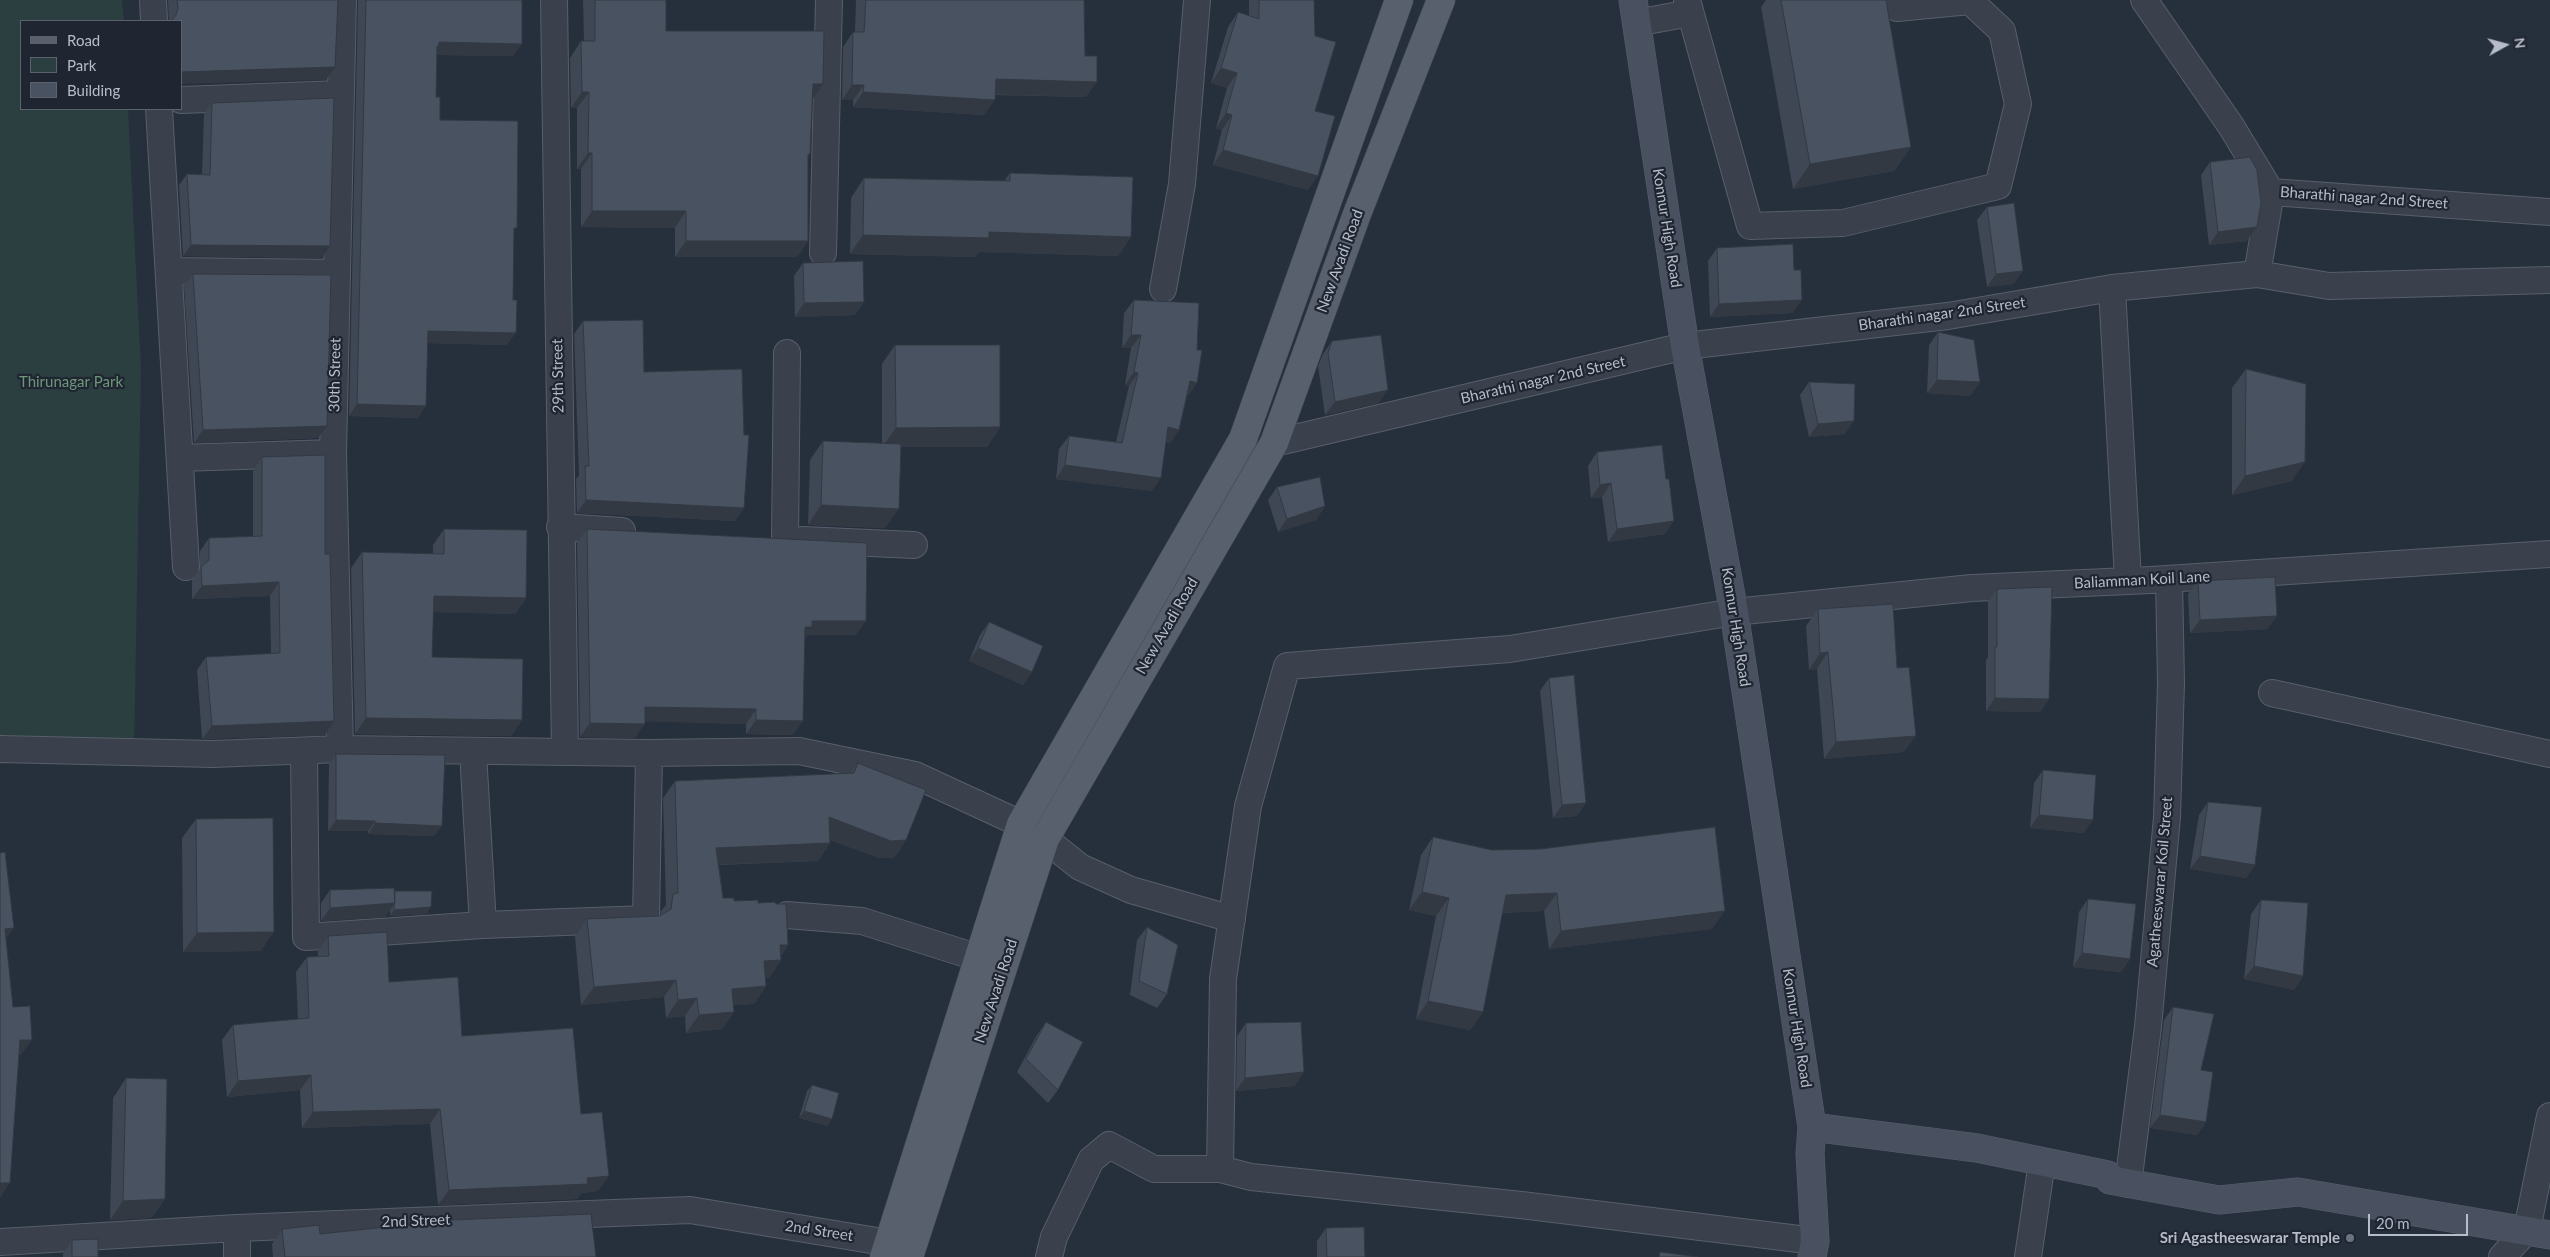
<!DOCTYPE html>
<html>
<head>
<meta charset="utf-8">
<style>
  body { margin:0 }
  #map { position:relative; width:2550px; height:1257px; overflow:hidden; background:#262f3c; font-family:Lato,sans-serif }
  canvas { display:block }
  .legend { position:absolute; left:20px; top:20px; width:162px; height:90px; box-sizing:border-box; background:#1f2632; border:1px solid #5b626e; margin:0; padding:6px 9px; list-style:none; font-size:15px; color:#b6bcc8 }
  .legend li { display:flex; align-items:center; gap:10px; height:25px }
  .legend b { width:25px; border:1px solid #5b626e }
  .north { position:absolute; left:2480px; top:20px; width:50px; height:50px; -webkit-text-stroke:4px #1f2632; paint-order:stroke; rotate:83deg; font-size:14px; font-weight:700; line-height:20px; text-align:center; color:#b6bcc8 }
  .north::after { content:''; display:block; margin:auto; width:18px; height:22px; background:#b6bcc8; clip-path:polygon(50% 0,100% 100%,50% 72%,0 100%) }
  .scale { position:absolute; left:2368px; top:1214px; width:100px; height:22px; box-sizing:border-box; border:2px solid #b6bcc8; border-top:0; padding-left:6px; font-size:15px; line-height:18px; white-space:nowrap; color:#b6bcc8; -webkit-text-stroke:4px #1f2632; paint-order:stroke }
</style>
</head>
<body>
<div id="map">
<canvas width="2550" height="1257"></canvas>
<ul class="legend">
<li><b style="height:6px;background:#58606d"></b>Road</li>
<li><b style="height:14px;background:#2b3e40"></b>Park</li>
<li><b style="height:14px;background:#485260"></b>Building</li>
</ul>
<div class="north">N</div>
<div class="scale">20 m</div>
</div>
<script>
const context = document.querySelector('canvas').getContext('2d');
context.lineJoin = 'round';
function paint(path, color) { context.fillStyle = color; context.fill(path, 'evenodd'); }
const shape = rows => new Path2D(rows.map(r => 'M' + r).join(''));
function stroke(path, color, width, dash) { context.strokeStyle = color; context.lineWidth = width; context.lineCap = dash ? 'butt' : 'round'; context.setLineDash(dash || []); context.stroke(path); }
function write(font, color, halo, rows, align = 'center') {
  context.font = font + ' Lato,sans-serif'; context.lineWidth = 4.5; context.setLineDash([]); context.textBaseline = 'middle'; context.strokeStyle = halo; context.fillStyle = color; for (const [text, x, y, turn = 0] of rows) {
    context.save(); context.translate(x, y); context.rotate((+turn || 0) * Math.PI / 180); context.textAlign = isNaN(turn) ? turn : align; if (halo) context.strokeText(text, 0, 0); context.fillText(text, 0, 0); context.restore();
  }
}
const green = shape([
  [0,0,122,0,124,21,21,21,21,109,128,109,141,369,134,755,0,764]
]);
const street = shape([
  [153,0,154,21],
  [554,0,565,751],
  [1687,0,1750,226,1843,223,1998,186,2018,104,2002,31,1970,1,1897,8,1890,0],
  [2144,0,2231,126,2271,192],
  [1636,23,1690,13],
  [181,100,340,94],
  [159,109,186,567],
  [2271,192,2550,212],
  [823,253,829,0],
  [169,271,337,273],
  [2257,274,2329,286,2550,280],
  [2112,288,2128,580],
  [1163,289,1182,184,1197,0],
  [1274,443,1685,346,1948,316,2112,288,2257,274,2271,192],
  [180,458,333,453],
  [560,527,622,531],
  [785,539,787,353],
  [803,540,914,545],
  [2272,693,2550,754],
  [0,749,213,754,340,749,649,753,799,751,915,775,1021,824],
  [340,749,333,453,343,0],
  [304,752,306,937,483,925],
  [473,752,483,925,646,919,649,753],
  [1045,839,1080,867,1131,890,1232,919],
  [787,915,862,921,979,958],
  [2128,1184,2148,1027,2167,817,2171,683,2169,579],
  [237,1228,237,1257],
  [1815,1241,1521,1205,1251,1177,1220,1169,1223,979,1248,806,1287,666,1510,649,1734,612,1972,588,2151,580,2550,554],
  [0,1242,237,1228,690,1210,889,1243],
  [1049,1257,1054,1237,1091,1160,1109,1145,1154,1169,1220,1169],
  [2028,1257,2042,1162],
  [2502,1257,2527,1230,2550,1116]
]);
const secondary = shape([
  [1633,0,1685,346,1734,612,1812,1127,1810,1154,1815,1241,1812,1257],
  [1812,1127,1977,1148,2108,1175,2110,1180,2219,1200,2298,1192,2550,1235]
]);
const primary = shape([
  [884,1257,1021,824,1243,439,1399,0],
  [909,1257,1045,839,1274,443,1357,214,1441,0]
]);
const wall = shape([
  [168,0,338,0,326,80,181,21,169,21],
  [358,0,522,0,513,56,437,55,436,97,440,120,514,233,507,345,427,343,418,418,349,416],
  [583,0,666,0,666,31,823,84,812,99,810,154,808,157,808,241,797,257,675,257,675,228,581,227,581,169,577,169,577,108,571,108,570,58,581,41,584,41],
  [856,0,1084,0,1086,97,995,95,984,115,853,107,853,100,842,100,843,47,853,32,855,32],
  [1249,0,1314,0,1315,111,1308,190,1213,165,1222,130,1216,128,1227,88,1211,83,1228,27,1238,12,1249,16],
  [1766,0,1886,0,1911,147,1894,171,1793,189,1761,7],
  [212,103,322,258,183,256,179,185,187,174,202,174,204,114],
  [2210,162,2247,241,2209,245,2201,175],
  [1010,173,1131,237,1118,256,979,252,975,257,850,254,851,198,864,178,1004,181],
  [1987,207,2014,284,1987,287,1977,220],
  [1717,248,1793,313,1710,317,1708,261],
  [803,263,855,315,795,317,794,276],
  [193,274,327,426,318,438,194,443,184,286],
  [1134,300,1188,396,1187,396,1179,430,1170,443,1166,442,1152,491,1056,479,1059,449,1069,436,1116,442,1129,386,1125,385,1131,348,1122,348,1124,313],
  [583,321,644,372,735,521,577,513,576,479,579,475,574,334],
  [1938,332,1980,382,1970,396,1927,393,1929,345],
  [1332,341,1379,403,1325,415,1318,366,1323,354],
  [895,345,1000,427,987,447,900,447,885,528,808,525,810,460,823,441,882,443,882,364],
  [2246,369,2292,481,2232,495,2232,388],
  [1809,382,1845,434,1809,437,1800,395],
  [1597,452,1665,534,1608,542,1602,497,1591,498,1588,466],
  [262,457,325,554,334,721,325,735,202,739,197,670,206,657,271,654,270,596,192,599,192,580,200,569,200,551,209,538,253,536,253,471],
  [1277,487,1325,506,1316,520,1278,532,1268,500],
  [444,529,526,598,515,614,433,612,432,657,522,720,511,736,355,734,351,568,362,552,433,554,433,545],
  [587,529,856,635,807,635,805,638,793,735,746,734,746,724,645,721,635,738,580,737,577,543],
  [2198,581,2268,629,2190,633,2188,594],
  [1997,589,2049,699,2040,712,1986,711,1986,660,1988,658,1988,602],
  [1818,609,1897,668,1904,752,1824,759,1817,669,1809,670,1806,626],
  [989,622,1032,672,1023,685,969,661,980,635],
  [1549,678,1577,816,1553,818,1540,691],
  [336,754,442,826,434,836,368,834,368,831,328,831,329,764],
  [858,763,906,840,894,858,879,858,830,840,830,843,818,861,719,865,723,898,734,901,776,904,788,945,781,956,781,960,769,978,766,978,766,986,754,1004,733,1005,734,1012,722,1029,686,1033,685,1016,666,1018,664,997,581,1005,575,937,587,919,659,916,660,916,661,911,666,905,663,798,675,781,851,773],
  [2043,770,2084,833,2030,828,2034,783],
  [2208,802,2255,865,2246,878,2190,869,2199,815],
  [196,819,261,951,183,952,182,838],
  [1433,837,1712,929,1549,949,1544,911,1502,913,1483,1012,1470,1030,1416,1019,1436,916,1409,910,1421,855],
  [330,890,394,892,427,914,390,916,390,910,385,917,321,921,321,903],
  [2088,899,2130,959,2121,972,2073,967,2079,912],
  [2261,900,2303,976,2294,990,2244,979,2251,914],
  [1147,927,1167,994,1157,1008,1130,995,1137,940],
  [328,936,389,982,462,1036,609,1176,598,1191,581,1193,577,1199,438,1205,430,1124,302,1128,300,1090,227,1097,222,1040,233,1025,298,1019,296,972,307,957,318,956,318,951],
  [2173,1007,2201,1070,2206,1122,2197,1135,2150,1128,2164,1020],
  [1046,1022,1058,1090,1048,1103,1017,1072,1037,1035],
  [1246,1023,1295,1086,1236,1091,1237,1036],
  [126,1078,165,1199,151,1218,110,1220,113,1098],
  [812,1085,832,1119,827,1126,799,1118,807,1091],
  [1326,1228,1365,1257,1317,1257,1317,1241],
  [282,1229,320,1234,596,1257,273,1257,272,1244],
  [72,1240,98,1257,63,1257,63,1253]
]);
const shadedWall = shape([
  [439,42,522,44,513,56,433,55],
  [335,67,326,80,181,84,181,72],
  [1221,68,1237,73,1227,88,1211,83],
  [996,79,1097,82,1086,97,985,94],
  [813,84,823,84,812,100],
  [852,85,864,85,853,100,842,100],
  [582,92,589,92,577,108,571,108],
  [863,92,995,100,984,115,853,107],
  [1226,113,1232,115,1222,130,1216,128],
  [1911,147,1894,171,1793,189,1810,164],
  [1223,150,1318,176,1308,190,1213,165],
  [588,153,592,153,581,169,577,169],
  [592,211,686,211,675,228,581,227],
  [2257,227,2247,241,2209,245,2218,232],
  [989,232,1131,237,1118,256,979,252,975,257,850,254,863,235],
  [686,241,808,241,797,257,675,257],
  [191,245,330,246,322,258,183,256],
  [2023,271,2014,284,1987,287,1996,274],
  [1802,300,1793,313,1710,317,1719,304],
  [864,302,855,315,795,317,804,303],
  [428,331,516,333,507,345,419,343],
  [1131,335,1141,335,1131,348,1122,348],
  [1134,372,1138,373,1129,386,1125,385],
  [1937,380,1980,382,1970,396,1927,393],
  [1190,381,1197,383,1188,396,1181,395],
  [1388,390,1379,403,1325,415,1335,402],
  [357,404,426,406,418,418,349,416],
  [1854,421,1845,434,1809,437,1818,424],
  [327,426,318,438,194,443,203,430],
  [1000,427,987,447,882,447,896,428],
  [1168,427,1179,430,1170,443,1159,440],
  [2305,462,2292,481,2232,495,2245,476],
  [1065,465,1161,478,1152,491,1056,479],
  [1611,483,1602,497,1591,498,1600,485],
  [586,500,744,508,735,521,577,513],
  [821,505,899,509,885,528,808,525],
  [1325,506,1316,520,1278,532,1287,519],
  [1674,521,1665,534,1608,542,1617,529],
  [279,582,270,596,192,599,202,586],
  [434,596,526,598,515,614,423,612],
  [2277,616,2268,629,2190,633,2200,620],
  [812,621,866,621,856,635,807,635,802,641,805,627],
  [978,648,1032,672,1023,685,969,661],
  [1828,652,1817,669,1809,670,1820,653],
  [1995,698,2049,699,2040,712,1986,711],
  [645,707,756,709,746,724,635,721],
  [366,718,522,720,511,736,355,734],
  [756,720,803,721,793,735,746,734],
  [334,721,325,735,202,739,212,726],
  [590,723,645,724,635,738,580,737],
  [1916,736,1904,752,1824,759,1836,742],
  [1586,803,1577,816,1553,818,1562,805],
  [2039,815,2093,820,2084,833,2030,828],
  [829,817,906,840,894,858,879,858,817,835],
  [336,820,375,821,368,831,328,831],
  [375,823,442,826,434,836,368,834],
  [830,843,818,861,704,865,716,848],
  [2200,856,2255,865,2246,878,2190,869],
  [1422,892,1449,898,1436,916,1409,910],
  [1557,893,1544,911,1493,913,1506,895],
  [395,903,385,917,321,921,330,908],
  [431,907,427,914,390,916,394,910],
  [1725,911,1712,929,1549,949,1561,931],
  [14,928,3,943,5,929],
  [274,932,261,951,183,952,197,933],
  [780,945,788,945,777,961,781,960,769,978,752,979,764,961],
  [2082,953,2130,959,2121,972,2073,967],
  [2254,966,2303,976,2294,990,2244,979],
  [676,980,664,997,581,1005,594,987],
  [766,986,754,1004,720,1006,732,989],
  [697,998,685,1016,666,1018,678,1000],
  [1428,1001,1483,1012,1470,1030,1416,1019],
  [734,1012,722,1029,686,1033,699,1015],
  [20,1040,32,1040,21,1055,9,1056],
  [1304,1072,1295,1086,1236,1091,1245,1078],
  [311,1075,300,1090,227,1097,238,1081],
  [440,1109,430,1124,302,1128,313,1112],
  [804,1111,832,1119,827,1126,799,1118],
  [2160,1115,2206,1122,2197,1135,2150,1128],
  [609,1176,598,1191,581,1193,577,1199,438,1205,449,1190],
  [0,1183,10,1183,0,1198],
  [165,1199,151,1218,110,1220,123,1201]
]);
const building = shape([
  [177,0,338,0,335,67,181,72,181,21,171,21,176,15,178,8,177,0],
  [366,0,522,0,522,44,439,42,439,46,437,46,436,97,440,97,440,120,518,121,517,228,514,228,513,300,517,300,516,333,428,331,426,406,357,404,366,0],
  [595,0,666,0,666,31,824,31,823,84,813,84,810,154,808,154,808,241,686,241,686,211,592,211,592,153,588,153,589,92,582,92,581,41,595,41,595,0],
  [866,0,1084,0,1085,56,1097,56,1097,82,996,79,995,100,863,92,864,85,852,85,853,32,864,32,866,0],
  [1259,0,1314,0,1315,36,1336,42,1315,111,1335,116,1318,176,1223,150,1232,115,1226,113,1237,73,1221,68,1238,12,1259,19,1259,0],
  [1781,0,1886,0,1911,147,1810,164,1781,0],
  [334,98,330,246,191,245,187,174,210,175,212,103,334,98],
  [2250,157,2257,170,2261,203,2257,227,2218,232,2210,162,2250,157],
  [1010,173,1133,177,1131,237,989,232,989,238,863,235,864,178,1010,181,1010,173],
  [2014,203,2023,271,1996,274,1987,207,2014,203],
  [1793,244,1794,270,1801,270,1802,300,1719,304,1717,248,1793,244],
  [863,261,864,302,804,303,803,263,863,261],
  [193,274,331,275,327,426,203,430,193,274],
  [1134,300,1199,303,1197,350,1202,350,1197,383,1190,381,1179,430,1168,427,1161,478,1065,465,1069,436,1122,443,1138,373,1134,372,1141,335,1131,335,1134,300],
  [643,320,644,372,742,369,744,435,749,435,744,508,586,500,585,466,589,466,583,321,643,320],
  [1938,332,1974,340,1980,382,1937,380,1938,332],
  [1381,335,1388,390,1335,402,1328,353,1332,341,1381,335],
  [895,345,1000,345,1000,427,896,428,895,345],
  [2246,369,2306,384,2305,462,2245,476,2246,369],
  [1809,382,1855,384,1854,421,1818,424,1809,382],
  [823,441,901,444,899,509,821,505,823,441],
  [1662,445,1666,479,1669,479,1674,521,1617,529,1611,483,1600,485,1597,452,1662,445],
  [325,455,325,554,330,554,334,721,212,726,206,657,280,653,279,582,202,586,201,567,209,560,209,538,262,536,262,457,325,455],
  [1320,477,1325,506,1287,519,1277,487,1320,477],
  [444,529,527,530,526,598,434,596,432,657,523,659,522,720,366,718,362,552,444,554,444,529],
  [587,529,867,543,866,621,812,621,812,627,805,627,803,721,756,720,756,709,645,707,645,724,590,723,587,529],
  [2275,577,2277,616,2200,620,2198,581,2275,577],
  [2052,587,2049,699,1995,698,1995,647,1997,647,1997,589,2052,587],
  [1893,604,1897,668,1909,667,1916,736,1836,742,1828,652,1820,653,1818,609,1893,604],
  [989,622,1043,646,1032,672,978,648,989,622],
  [1574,675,1586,803,1562,805,1549,678,1574,675],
  [336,754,445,755,442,826,375,823,375,821,336,820,336,754],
  [858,763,926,790,906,840,891,841,829,817,830,843,716,848,723,898,734,898,734,901,758,900,758,903,775,902,776,904,786,904,788,945,780,945,781,960,764,961,766,986,732,989,734,1012,699,1015,697,998,678,1000,676,980,594,987,587,919,659,916,671,909,673,894,678,893,675,781,854,773,858,763],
  [2043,770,2096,775,2093,820,2039,815,2043,770],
  [2208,802,2262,807,2255,865,2200,856,2208,802],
  [273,818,274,932,197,933,196,819,273,818],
  [1715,827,1725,911,1561,931,1557,893,1506,895,1483,1012,1428,1001,1449,898,1422,892,1433,837,1492,850,1541,849,1715,827],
  [5,852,14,928,5,929,13,1007,30,1006,32,1040,20,1040,10,1183,0,1183,0,853,5,852],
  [394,888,395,903,330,908,330,890,394,888],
  [395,891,432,891,431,907,394,910,395,891],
  [2088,899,2136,904,2130,959,2082,953,2088,899],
  [2261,900,2308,903,2303,976,2254,966,2261,900],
  [1147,927,1178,945,1167,994,1139,981,1147,927],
  [387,932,389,982,458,977,462,1036,573,1028,581,1114,602,1112,609,1176,587,1178,588,1184,449,1190,440,1109,313,1112,311,1075,238,1081,233,1025,309,1018,307,957,329,956,328,936,387,932],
  [2173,1007,2214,1014,2201,1070,2213,1072,2206,1122,2160,1115,2173,1007],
  [1046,1022,1083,1042,1058,1090,1026,1059,1046,1022],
  [1301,1022,1304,1072,1245,1078,1246,1023,1301,1022],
  [126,1078,167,1079,165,1199,123,1201,126,1078],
  [812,1085,839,1093,832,1119,804,1111,812,1085],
  [591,1214,596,1257,285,1257,282,1229,319,1225,320,1234,452,1220,591,1214],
  [1364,1227,1365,1257,1327,1257,1326,1228,1364,1227],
  [98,1239,98,1257,72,1257,72,1240,98,1239],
  [1660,1252,1698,1257,1659,1257,1660,1252]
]);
const markers = [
  [2350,1238,5,"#6b7280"]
];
const streetNames = [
  ["Bharathi nagar 2nd Street",2364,198,4],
  ["Konnur High Road",1667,228,81],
  ["New Avadi Road",1340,261,-70],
  ["Bharathi nagar 2nd Street",1942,314,-8],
  ["30th Street",335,375,-89],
  ["29th Street",558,376,-91],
  ["Bharathi nagar 2nd Street",1543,380,-13],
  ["Baliamman Koil Lane",2142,580,-3],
  ["New Avadi Road",1167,626,-60],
  ["Konnur High Road",1736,627,81],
  ["Agatheeswarar Koil Street",2160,882,-85],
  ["New Avadi Road",996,991,-72],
  ["Konnur High Road",1797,1028,81],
  ["2nd Street",416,1221,-2],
  ["2nd Street",819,1231,9]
];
const parkNames = [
  ["Thirunagar Park",71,382]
];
const poiNames = [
  ["Sri Agastheeswarar Temple",2340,1238]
];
paint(green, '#2b3e40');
stroke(street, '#585f6b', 28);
stroke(secondary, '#585f6b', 29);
stroke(primary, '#434a56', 29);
stroke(street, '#3a414d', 26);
stroke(secondary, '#49505f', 28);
stroke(primary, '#58606d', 28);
paint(wall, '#3e4753');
paint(shadedWall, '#323943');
paint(building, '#485260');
stroke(building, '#323943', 1);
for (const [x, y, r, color] of markers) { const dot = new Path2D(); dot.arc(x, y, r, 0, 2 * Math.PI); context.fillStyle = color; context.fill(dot); stroke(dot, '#1f2632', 2); }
write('15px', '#b6bcc8', '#1f2632', streetNames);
write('15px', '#6f977a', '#1f2632', parkNames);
write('bold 15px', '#b6bcc8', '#1f2632', poiNames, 'right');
</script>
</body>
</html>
